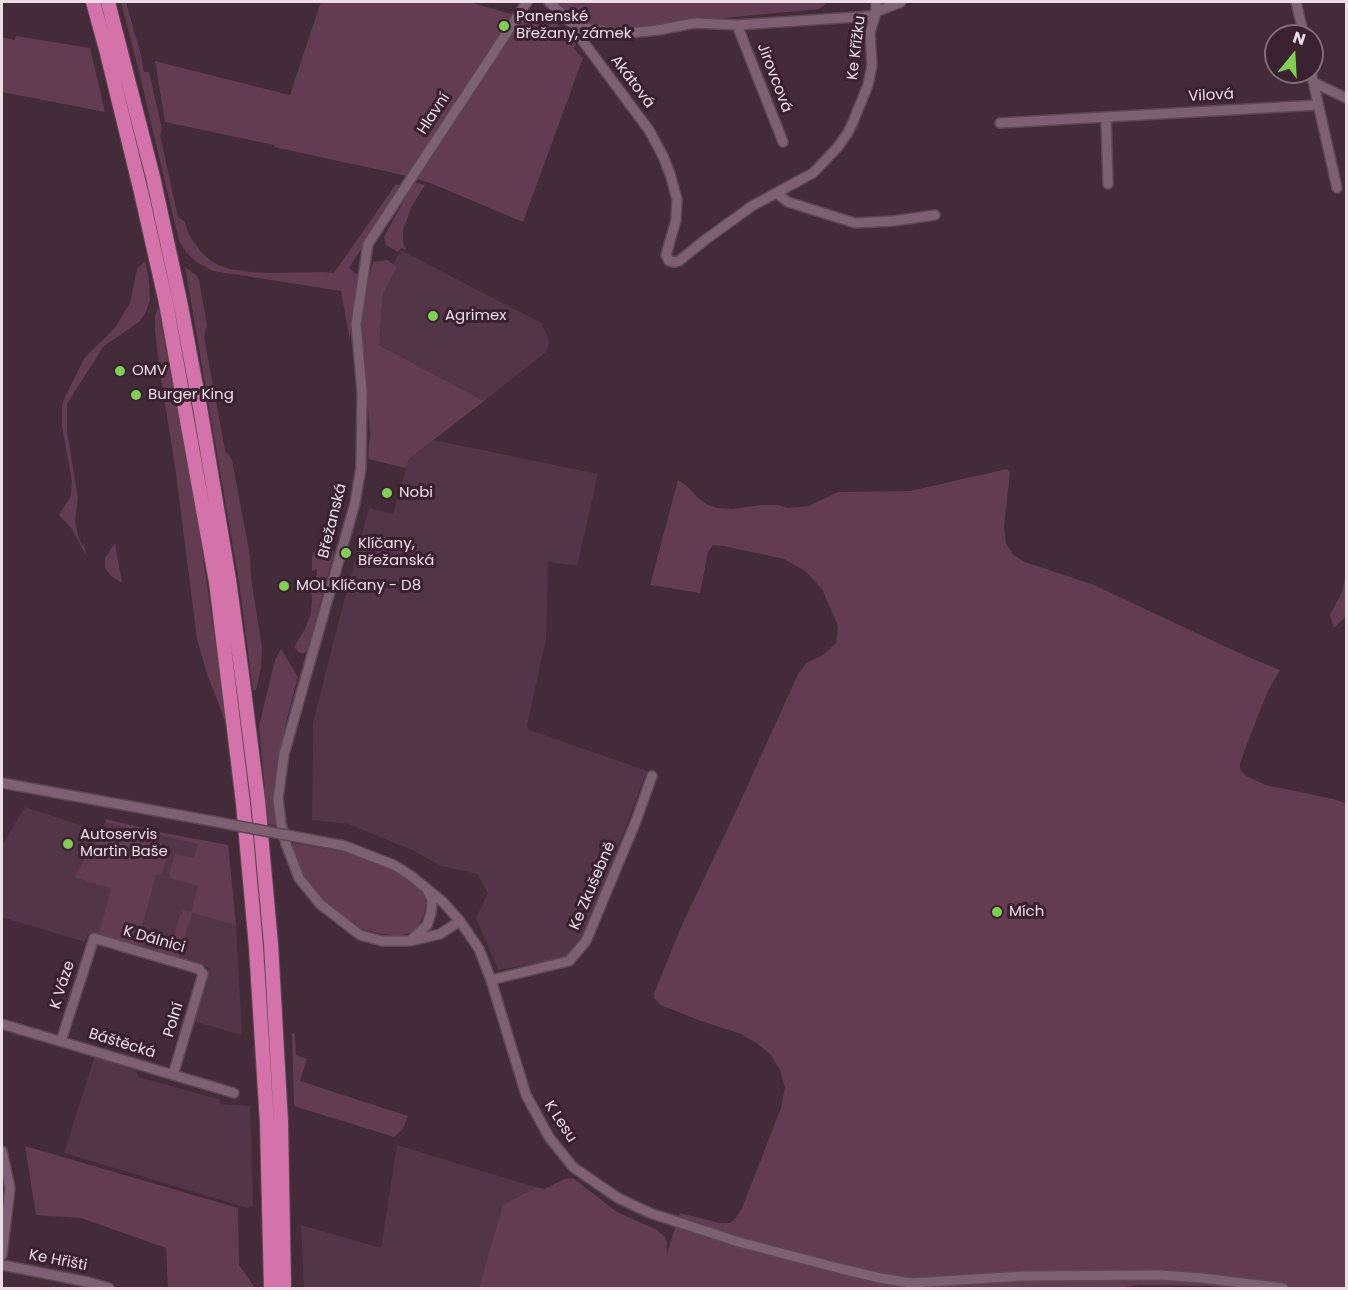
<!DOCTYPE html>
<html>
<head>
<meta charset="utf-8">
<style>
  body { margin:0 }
  #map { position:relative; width:1348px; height:1290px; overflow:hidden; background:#432b38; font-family:Poppins,sans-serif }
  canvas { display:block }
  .frame { position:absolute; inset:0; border:3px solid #eddde5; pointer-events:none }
  .north { position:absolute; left:1264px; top:24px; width:60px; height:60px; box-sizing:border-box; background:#39212e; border:2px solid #816c77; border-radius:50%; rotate:18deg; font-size:16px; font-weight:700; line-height:24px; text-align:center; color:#eddde5 }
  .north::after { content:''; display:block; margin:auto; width:21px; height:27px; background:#7fd052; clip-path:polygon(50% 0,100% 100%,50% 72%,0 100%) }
</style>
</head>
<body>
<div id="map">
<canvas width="1348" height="1290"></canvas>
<div class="frame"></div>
<div class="north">N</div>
</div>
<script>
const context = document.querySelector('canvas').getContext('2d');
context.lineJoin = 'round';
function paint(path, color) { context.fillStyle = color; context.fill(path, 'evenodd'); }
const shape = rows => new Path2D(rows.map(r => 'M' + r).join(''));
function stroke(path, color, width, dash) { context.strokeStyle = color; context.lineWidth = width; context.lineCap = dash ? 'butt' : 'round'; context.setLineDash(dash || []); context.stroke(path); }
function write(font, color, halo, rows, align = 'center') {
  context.font = font + ' Poppins,sans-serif'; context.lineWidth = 6; context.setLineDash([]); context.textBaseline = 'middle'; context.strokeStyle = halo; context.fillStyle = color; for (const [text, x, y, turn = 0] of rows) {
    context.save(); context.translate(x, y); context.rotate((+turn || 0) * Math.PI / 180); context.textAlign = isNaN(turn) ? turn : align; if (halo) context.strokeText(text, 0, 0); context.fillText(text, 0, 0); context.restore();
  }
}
const built = shape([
  [401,250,541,323,547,335,549,343,546,352,484,401,379,345,384,281],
  [434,440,598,474,577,566,548,562,546,639,527,726,530,730,647,771,584,937,568,958,498,970,476,918,488,893,477,874,441,866,412,850,348,824,312,820,313,723,335,636,369,508,393,514,409,459],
  [25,807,102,832,106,819,159,832,228,845,236,925,242,1035,193,1021,209,968,198,964,197,965,88,934,85,942,2,917,2,845],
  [95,1055,134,1067,139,1077,218,1099,220,1100,220,1104,250,1106,253,1206,248,1208,64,1153],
  [397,1145,617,1212,657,1230,665,1237,667,1243,667,1254,653,1288,304,1288,301,1225,381,1248]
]);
const green = shape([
  [121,2,126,2,141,55,144,72,149,72,162,128,160,135,178,217,185,222,189,235,200,251,210,260,218,265,230,269,251,272,268,273,323,272,334,273,396,184,402,187,349,268,358,275,350,323,350,341,341,291,213,271,196,262,186,252,179,241,139,72],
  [321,2,469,2,511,14,546,17,562,28,577,41,574,49,583,58,523,222,430,183,403,175,274,147,274,145,165,122,155,61,290,95],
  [554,2,829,2,819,9,713,19,631,30,583,27,569,19],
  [16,36,90,48,105,112,2,92,2,37,15,40],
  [414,182,425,185,412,206,403,230,403,242,406,250,401,248,398,252,386,245,384,237],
  [387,260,397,267,383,293,379,345,484,401,409,459,406,468,368,459,370,434,362,324,366,291,373,262],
  [145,261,149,281,150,300,146,312,140,321,103,347,67,404,67,431,78,498,75,521,79,539,85,548,86,555,72,529,59,515,71,496,72,481,62,427,62,406,64,399,85,357,115,328,130,303,137,269],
  [185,267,196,275,199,280,207,325,204,337,225,450,232,460,250,556,251,578,262,648,261,668,256,690,253,690,239,582],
  [158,307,195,502,228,729,207,674,197,639,175,466,160,373,155,331,155,316],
  [1007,469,1010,473,1004,527,1006,543,1013,555,1025,562,1094,585,1239,653,1280,670,1269,689,1259,713,1240,763,1240,769,1246,776,1266,785,1333,799,1346,803,1346,1288,1232,1288,1210,1286,1140,1285,1118,1288,479,1288,503,1205,537,1187,544,1189,565,1179,573,1178,617,1212,657,1230,665,1237,667,1243,665,1247,667,1253,680,1213,720,1223,730,1223,735,1219,742,1208,781,1108,785,1088,780,1070,770,1054,758,1044,741,1034,701,1021,661,1005,654,998,654,994,681,927,736,811,798,674,806,663,823,655,836,643,838,626,822,589,805,571,784,559,724,546,713,545,708,552,700,593,650,585,678,480,687,486,697,497,706,504,717,508,732,509,762,505,778,505,787,508,809,506,838,492,910,491],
  [115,543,122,583,111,576,105,568,105,558],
  [318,545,325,545,331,548,334,553,307,651,303,654,299,652,294,647,305,629,311,614,312,599,311,586,316,584,317,569,312,571,312,556],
  [1346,572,1346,616,1334,628,1330,615,1342,592],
  [281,649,298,677,286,722,277,769,274,801,277,826,268,824,259,726,275,660],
  [106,819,159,832,228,845,236,925,192,913,178,960,155,953,158,944,171,947,180,915,182,915,183,910,191,912,198,886,172,879,169,874,175,854,194,858,198,844,107,823,105,822],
  [103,829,160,842,166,850,167,855,162,874,156,875,139,938,145,940,142,948,98,937,111,889,74,877],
  [293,843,345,852,369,860,392,870,417,885,424,894,426,904,424,915,419,925,412,932,401,936,382,934,362,929,337,913,319,896,303,875,294,852],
  [292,1033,295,1034,296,1055,307,1059,300,1081,408,1116,403,1129,394,1137,294,1106],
  [25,1146,238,1208,239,1265,255,1288,168,1288,166,1248,81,1218,36,1215]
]);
const minor = shape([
  [549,2,569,21,578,27,621,34,658,30,695,23,737,25,871,16,876,12,901,2],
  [1296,2,1304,36],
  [737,25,783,142],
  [578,27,579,36,649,130,663,156,670,174,677,199,676,220,666,255,669,261,674,262,679,261,705,240,752,206,813,173,837,148,847,134,853,122,868,85,872,65,870,33,876,12,876,2],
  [1311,72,1337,188],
  [1313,82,1346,98],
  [1000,123,1106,117],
  [1108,184,1106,117,1318,105],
  [779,192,780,196,788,202,855,223,893,221,935,215],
  [2,783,201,819],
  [308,839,345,846,394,865,410,875,443,902,460,921,479,949,491,980,526,1095,549,1137,573,1167,618,1198,650,1213,739,1242,838,1268,880,1278,911,1283,1023,1276,1160,1275,1202,1278,1283,1288],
  [460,921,440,934,410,941,382,941,360,935,320,904,299,878,286,844,281,823,278,799,284,754,355,503,361,467,362,392,356,324,368,244,527,2],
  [412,939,427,925,431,913,432,900,427,889],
  [491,980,569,961,586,941,636,821,652,776],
  [2,1024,234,1093],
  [61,1041,94,938,199,969,203,974,173,1075],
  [2,1151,10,1188,2,1255],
  [2,1265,88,1282,109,1288]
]);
const highway = shape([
  [93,2,107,53,141,192,166,303,216,582,243,803,256,947,267,1123,271,1288],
  [108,2,153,177,180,301,201,413,229,580,244,690,258,801,271,944,281,1122,284,1288]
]);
const minorBridge = shape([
  [201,819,308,839]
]);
const markers = [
  [504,26,6,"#7fd052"],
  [433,316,6,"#7fd052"],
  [120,371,6,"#7fd052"],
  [136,395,6,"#7fd052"],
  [387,493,6,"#7fd052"],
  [346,553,6,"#7fd052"],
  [284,586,6,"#7fd052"],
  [68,844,6,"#7fd052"],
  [997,912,6,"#7fd052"]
];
const poiNames = [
  ["Panenské",516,17],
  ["Břežany, zámek",516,34],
  ["Agrimex",445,316],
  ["OMV",132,371],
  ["Burger King",148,395],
  ["Nobi",399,493],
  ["Klíčany,",358,544],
  ["Břežanská",358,561],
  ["MOL Klíčany - D8",296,586],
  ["Autoservis",80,835],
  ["Martin Baše",80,852],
  ["Mích",1009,912]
];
const streetNames = [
  ["Ke Křížku",857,48,-83],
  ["Jirovcová",774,78,69],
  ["Akátová",632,82,53],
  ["Vilová",1211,96,-3],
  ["Hlavní",434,114,-57],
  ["Břežanská",333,521,-76],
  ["Ke Zkušebně",593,886,-67],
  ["K Dálnici",154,940,16],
  ["K Váze",63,985,-72],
  ["Polní",174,1020,-73],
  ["Báštěcká",122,1044,17],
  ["K Lesu",560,1122,57],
  ["Ke Hřišti",58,1261,11]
];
paint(built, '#523546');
paint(green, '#623c51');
stroke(minor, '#5c4852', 12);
stroke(highway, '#5c4852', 16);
stroke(minor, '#7d6170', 9);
stroke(highway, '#d373aa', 14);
stroke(minorBridge, '#5c4852', 12, []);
stroke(minorBridge, '#7d6170', 9);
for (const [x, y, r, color] of markers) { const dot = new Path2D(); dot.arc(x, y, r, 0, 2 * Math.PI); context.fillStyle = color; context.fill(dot); stroke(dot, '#39212e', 2); }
write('15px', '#eddde5', '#39212e', poiNames, 'left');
write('15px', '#eddde5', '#39212e', streetNames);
</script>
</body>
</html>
